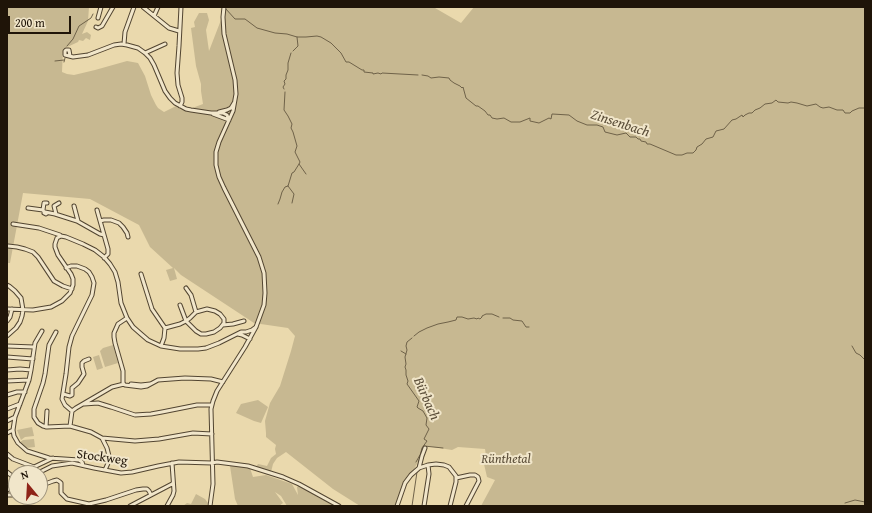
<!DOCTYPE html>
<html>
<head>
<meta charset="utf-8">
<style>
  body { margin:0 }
  #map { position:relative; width:872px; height:513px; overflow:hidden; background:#ead9ad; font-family:"Gentium Book Plus",serif }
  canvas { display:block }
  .frame { position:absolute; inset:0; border:8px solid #1f1408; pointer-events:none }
  .north { position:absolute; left:8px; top:465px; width:40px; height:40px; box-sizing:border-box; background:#f1e6ca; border:1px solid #9d927c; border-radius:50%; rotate:342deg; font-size:11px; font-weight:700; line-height:16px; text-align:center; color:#1f1408 }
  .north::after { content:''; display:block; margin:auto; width:14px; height:18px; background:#8f2418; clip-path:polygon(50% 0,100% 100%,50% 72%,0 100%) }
  .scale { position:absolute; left:8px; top:16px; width:63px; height:18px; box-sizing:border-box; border:2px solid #1f1408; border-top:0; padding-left:5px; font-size:12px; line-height:14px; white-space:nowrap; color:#1f1408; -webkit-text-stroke:3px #f1e6ca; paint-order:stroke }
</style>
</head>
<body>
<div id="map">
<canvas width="872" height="513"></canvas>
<div class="frame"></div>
<div class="north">N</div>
<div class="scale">200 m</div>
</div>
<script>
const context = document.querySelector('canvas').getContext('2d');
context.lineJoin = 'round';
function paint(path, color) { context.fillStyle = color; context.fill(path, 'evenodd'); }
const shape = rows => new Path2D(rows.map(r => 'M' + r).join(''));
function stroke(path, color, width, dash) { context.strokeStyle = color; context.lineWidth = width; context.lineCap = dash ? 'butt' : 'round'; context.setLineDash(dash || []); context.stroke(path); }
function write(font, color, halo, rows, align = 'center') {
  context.font = font + ' "Gentium Book Plus",serif'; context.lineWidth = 4; context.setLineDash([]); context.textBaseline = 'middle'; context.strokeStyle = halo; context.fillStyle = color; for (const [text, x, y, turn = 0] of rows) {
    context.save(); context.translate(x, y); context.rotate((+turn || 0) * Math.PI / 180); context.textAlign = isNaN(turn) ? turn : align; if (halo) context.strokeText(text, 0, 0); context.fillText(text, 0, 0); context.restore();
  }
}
const green = shape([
  [7,7,89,7,88,21,82,34,87,32,91,35,90,40,86,38,83,41,79,40,78,42,63,49,62,72,67,74,74,75,95,70,127,61,138,63,145,76,151,95,156,105,158,108,164,112,176,106,180,109,187,110,203,104,201,91,201,84,196,66,191,28,195,27,194,22,199,13,207,13,209,20,206,30,209,51,226,7,419,7,419,8,435,8,461,23,474,7,865,7,865,506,481,506,495,480,487,477,484,464,487,463,485,449,458,447,452,450,427,446,409,478,399,506,360,506,333,489,286,452,277,458,273,464,271,472,261,469,256,467,258,464,267,466,271,458,276,454,275,449,276,445,266,437,266,433,265,421,270,403,280,386,291,351,295,336,288,328,254,323,181,275,174,268,177,279,170,281,166,270,173,268,150,247,139,225,90,199,23,193,10,263,7,263,7,265],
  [113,345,118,363,105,367,100,351,103,348],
  [99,355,103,368,97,370,93,357],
  [258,400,268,407,261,423,254,421,236,413,241,404],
  [32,427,34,436,25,437,21,440,17,430],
  [34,439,35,447,26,448,19,443,23,440],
  [230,466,241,466,250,468,253,477,266,475,292,484,298,495,297,487,299,485,316,496,335,506,287,506,281,496,275,492,283,503,279,506,238,506,235,499],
  [196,494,205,499,208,503,207,506,183,506,187,503,191,504]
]);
const stream = shape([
  [225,8,235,19,245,19,257,28,275,33,287,34,297,37,306,37,317,36,321,37,331,43,341,53,346,62,349,62,362,70,364,70,364,72,373,73,373,74,378,73,381,74,382,73,418,75],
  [67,46,73,39,79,26,91,18,93,14],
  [293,51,298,46,297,37],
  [55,61,64,60],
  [64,62,65,58],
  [422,75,428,76,431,78,439,77,449,78,450,80,454,83,460,86,462,88,463,87,466,98,476,106,478,106,485,111,488,115,490,115,492,118,497,119,504,118,511,122,520,122,530,118,530,121,539,123,549,118,551,119,552,114,569,115,577,121,587,125,597,125,603,127,605,132,617,135,626,133,630,137,636,137,638,139,640,139,641,141,646,142,647,144,650,144,676,155,682,155,687,153,693,153,696,150,697,147,702,144,706,139,713,137,716,131,724,129,732,120,736,119,742,115,743,117,745,115,749,113,752,113,755,110,760,108,765,104,772,103,776,100,778,102,788,103,791,102,797,103,807,106,816,104,820,107,823,108,829,107,837,110,843,110,845,113,850,113,852,111,859,108,865,108],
  [284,89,283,87,285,84,284,81,286,79,286,75,288,70,288,63,291,53],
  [285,92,284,110,288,116,292,124,291,128,293,132,297,146,295,152,300,162,299,164,306,174],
  [288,186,294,194,292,203],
  [278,204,280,199,282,192,285,187,288,186,292,173,294,172,299,164],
  [503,318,510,318,513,320,522,321,526,327,529,327],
  [414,336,419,332,427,328,438,324,448,322,456,320,457,317,462,317,468,319,474,318,477,319,478,318,480,319,482,317,482,316,486,314,492,314,499,317],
  [412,338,407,342,406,346,407,350,405,357,406,364,405,367,406,370,406,375,408,381,407,384,419,401,417,407,418,408,423,411,427,418,426,425,429,429,424,439,427,441,422,448,417,469],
  [852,346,856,353,860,355,865,360],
  [401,351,406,354],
  [424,446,443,448],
  [416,462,420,455],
  [845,503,855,500,865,502],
  [412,506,417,472]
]);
const minor = shape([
  [143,7,169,28,179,31],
  [154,16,158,7],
  [98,18,101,7],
  [96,27,98,28,102,26,113,7],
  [124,44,125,32,134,7],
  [145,53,165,44],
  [73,57,70,56,69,50,66,50,65,51,65,55,73,57,88,55,114,45,121,44,127,45,138,48,145,53,150,58,154,65,165,91,170,98,175,103,186,109,191,110,211,113,223,113,227,115,229,120],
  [180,106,182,102,182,98,178,85,177,73,179,46,181,7],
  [219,112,227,110,231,108,234,103],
  [213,114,229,120],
  [74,206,78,221],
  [28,208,43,210,44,212],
  [43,210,44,203,47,203],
  [97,210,108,249,108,254,104,258],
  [47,213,46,214,44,213,45,212,55,214,77,221,100,234,104,235],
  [56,214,54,206,59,203],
  [100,221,104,220,111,220,119,223,123,227,127,233,128,237],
  [13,224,39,228,60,235,61,236,66,237,83,244,95,250,104,257,110,264,115,272,118,282,121,303,127,318,133,327,141,334,148,340,161,346,180,349,198,349,206,348,219,343,241,332,246,332,252,330,256,327],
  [8,246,17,247,25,249,33,252,38,257,54,281,63,286,72,289],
  [66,268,71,266,77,266,85,269,89,272,92,277,94,283,92,295,72,336,69,347,66,374,62,399,65,405,72,411],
  [141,274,152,309,165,328,164,338,161,346],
  [7,285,9,286,15,291,21,298,23,310,22,316,20,322,16,328,7,336],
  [186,288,191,295,196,312],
  [7,309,33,310,51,307,62,301,70,293,73,285,73,279,71,274,58,255,55,247,55,244,57,238,61,236],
  [7,321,10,317,12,309],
  [223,325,233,324,244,321],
  [165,328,180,324,186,321,190,318,196,312,207,309,215,311,220,314,224,319,224,323,220,328,214,332,206,334,201,334,196,331,186,321,180,305],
  [42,331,35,343,31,370,29,380,15,417,13,430,14,436,18,443,27,451,49,458,79,460,82,462,83,465],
  [56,332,49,345,45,374,43,383,34,409,34,417,38,423,43,426,47,427,70,426,91,432,102,438,107,448,109,456,109,461,105,470],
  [238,334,242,335,250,339],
  [7,346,34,347],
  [7,357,33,359],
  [7,370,20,369,31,370],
  [7,381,29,380],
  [123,384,125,385,141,387,147,386,158,380,185,378,211,379,223,382],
  [123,384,123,371,115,343,114,337,114,333,118,324,127,318],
  [131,384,141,385,150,384],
  [63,394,70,396,72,395,72,388,78,383,84,374,82,367,82,363,84,361,89,359],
  [7,395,17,392,25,392],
  [84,404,98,403,111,407,135,415,151,414,162,412,197,405,212,405],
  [7,409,20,404],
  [7,421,15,417],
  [70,426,72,411,76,408,112,387,124,384],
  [46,427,47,411],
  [7,433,13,430],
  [102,438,135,441,159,439,193,433,212,434],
  [7,454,13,459,34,467],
  [419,468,422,456,425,448],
  [7,472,12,476,16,484],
  [25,473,34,467,53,458],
  [38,473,52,466,72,463,94,468,121,473,132,472,158,466,179,462,212,463,217,462,248,466,283,477,299,484,339,506],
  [456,478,470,475,475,475,478,477,479,481,466,506],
  [40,486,53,481,57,480,60,482,61,483,61,493,67,499,89,504,106,500,136,490,143,489,147,489,149,491,151,495],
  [7,490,16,485],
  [7,495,16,495],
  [130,506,172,484,173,483],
  [167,506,173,495,174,491,172,463],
  [210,506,213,484,211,409,213,401,217,391,245,347,256,327,264,305,265,293,264,273,259,257,224,188,219,177,216,165,216,152,219,142,233,111,236,94,235,80,224,34,223,17,224,7],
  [397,506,405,483,411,475,419,468,428,465,436,464,444,465,449,467,456,476,456,482,450,506],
  [424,506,429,474,428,465]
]);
const streetNames = [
  ["Stockweg",102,458,8]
];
const parkNames = [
  ["Rünthetal",506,460]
];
const waterNames = [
  ["Zinsenbach",620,124,18],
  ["Bürbach",426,399,66]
];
paint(green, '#c7b891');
stroke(stream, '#6f6249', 1);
stroke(minor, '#524531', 5);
stroke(minor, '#f1e6ca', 3);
write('13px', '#1f1408', '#f1e6ca', streetNames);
write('italic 13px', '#5a4d38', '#f1e6ca', parkNames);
write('italic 14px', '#5b4e39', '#f1e6ca', waterNames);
</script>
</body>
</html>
